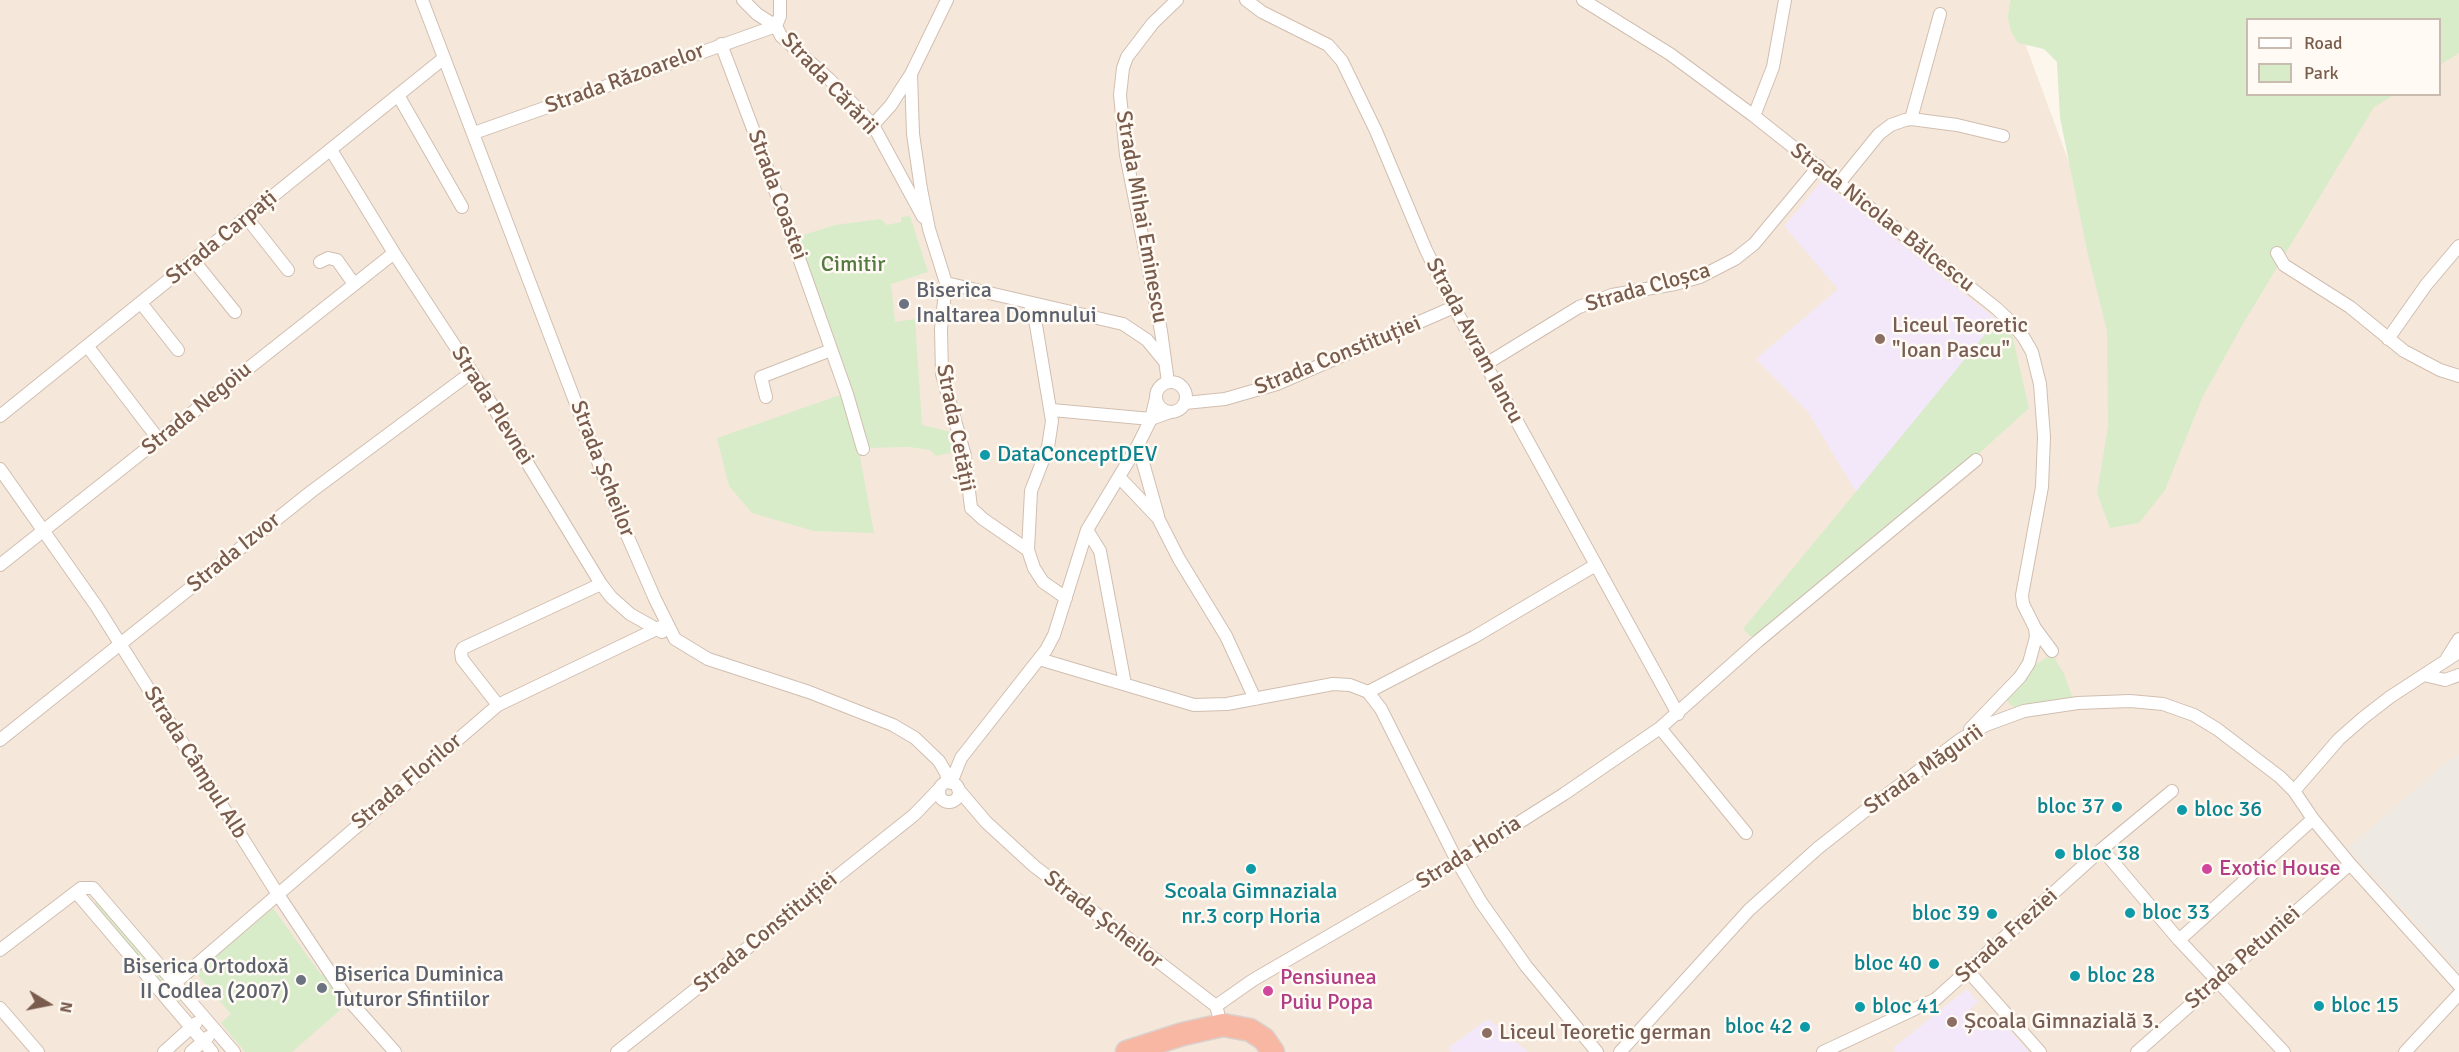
<!DOCTYPE html>
<html>
<head>
<meta charset="utf-8">
<style>
  body { margin:0 }
  #map { position:relative; width:2459px; height:1052px; overflow:hidden; background:#fdf6ec; font-family:Signika,sans-serif }
  canvas { display:block }
  .legend { position:absolute; left:2246px; top:18px; width:195px; height:78px; box-sizing:border-box; background:#fffaf3; border:2px solid #cabbb1; margin:0; padding:8px 10px; list-style:none; font-size:18px; color:#7a5c4d }
  .legend li { display:flex; align-items:center; gap:12px; height:30px }
  .legend b { width:30px; border:2px solid #cabbb1 }
  .north { position:absolute; left:18px; top:974px; width:60px; height:60px; -webkit-text-stroke:4px #fffaf3; paint-order:stroke; rotate:100deg; font-size:16px; font-weight:700; line-height:24px; text-align:center; color:#7a5c4d }
  .north::after { content:''; display:block; margin:auto; width:21px; height:27px; background:#7a5c4d; clip-path:polygon(50% 0,100% 100%,50% 72%,0 100%) }
</style>
</head>
<body>
<div id="map">
<canvas width="2459" height="1052"></canvas>
<ul class="legend">
<li><b style="height:8px;background:#fff"></b>Road</li>
<li><b style="height:16px;background:#d8ecc9"></b>Park</li>
</ul>
<div class="north">N</div>
</div>
<script>
const context = document.querySelector('canvas').getContext('2d');
context.lineJoin = 'round';
function paint(path, color) { context.fillStyle = color; context.fill(path, 'evenodd'); }
const shape = rows => new Path2D(rows.map(r => 'M' + r).join(''));
function stroke(path, color, width, dash) { context.strokeStyle = color; context.lineWidth = width; context.lineCap = dash ? 'butt' : 'round'; context.setLineDash(dash || []); context.stroke(path); }
function write(font, color, halo, rows, align = 'center') {
  context.font = font + ' Signika,sans-serif'; context.lineWidth = 5; context.setLineDash([]); context.textBaseline = 'middle'; context.strokeStyle = halo; context.fillStyle = color; for (const [text, x, y, turn = 0] of rows) {
    context.save(); context.translate(x, y); context.rotate((+turn || 0) * Math.PI / 180); context.textAlign = isNaN(turn) ? turn : align; if (halo) context.strokeText(text, 0, 0); context.fillText(text, 0, 0); context.restore();
  }
}
const residential = shape([
  [0,0,2009,0,2080,192,2376,95,2440,94,2440,56,2459,44,2459,1052,0,1052]
]);
const industrial = shape([
  [2459,754,2459,971,2348,848,2443,765]
]);
const education = shape([
  [1822,181,1997,320,1856,492,1808,412,1756,359,1838,289,1784,226],
  [1967,989,1978,1002,1968,1011,1984,1027,1996,1015,2029,1052,1896,1052,1893,1048],
  [1488,1019,1527,1051,1528,1052,1451,1052,1448,1048]
]);
const green = shape([
  [2010,0,2459,0,2459,53,2440,65,2440,20,2248,20,2248,94,2394,95,2374,107,2244,322,2203,396,2165,490,2139,523,2110,528,2097,493,2108,426,2107,331,2088,255,2060,118,2057,62,2044,49,2018,43,2011,31,2008,18],
  [910,216,928,272,891,284,895,322,915,319,922,425,951,432,955,452,936,456,930,450,910,447,867,448,851,391,797,237,835,225,881,219,887,225,901,222,901,217],
  [1997,320,2011,330,2029,408,1963,468,1758,641,1750,636,1743,629],
  [843,394,859,451,874,533,814,531,752,513,729,486,717,438],
  [2052,654,2064,674,2073,699,2015,707,2010,705,2007,699,2032,667],
  [97,901,182,999,179,1003,94,905],
  [273,908,311,961,321,975,325,973,347,1004,292,1052,245,1052,221,1023,231,1014,196,973]
]);
const street = shape([
  [422,0,620,519,655,599,675,639,708,659,809,692,893,725,915,738,939,761,946,773,948,782],
  [743,0,757,14,776,26],
  [780,0,780,16,776,26,781,36,830,80,873,125,923,217],
  [1246,0,1262,12,1328,45,1342,61,1376,131,1426,250,1454,307,1678,714],
  [1583,0,1670,54,1754,116,1996,308,2012,323,2024,338,2032,352,2040,384,2044,437,2042,487,2022,595,2023,604,2035,628,2036,637,2029,663,2020,677,1970,729],
  [721,44,759,145,847,394,863,449],
  [911,74,913,134,921,189,929,229,946,283,941,329,942,374,965,456,971,508,983,519,1028,550,1034,568,1043,582,1066,598],
  [398,95,462,207],
  [1754,116,1773,67,1785,0],
  [1911,119,1940,14],
  [873,125,891,105,911,74,947,0],
  [474,133,776,26],
  [331,150,394,253,472,372,601,584,611,597,630,614,662,632],
  [1840,182,1879,134,1891,125,1905,120,1911,119,1957,125,2003,136],
  [247,218,288,270],
  [2277,253,2284,265,2350,307,2404,351,2440,370,2459,376],
  [194,261,235,312],
  [320,262,328,258,337,260,354,284],
  [946,283,1123,324,1147,340,1165,362],
  [141,303,178,350],
  [2388,339,2426,285,2459,246],
  [88,347,159,440],
  [1486,364,1579,307,1612,295,1675,284,1700,277,1735,259,1754,244,1819,166],
  [1168,382,1161,331,1126,155,1120,95,1123,68,1127,57,1153,23,1177,0],
  '1156 397a15 15 0 1 1 30 0a15 15 0 1 1-30 0Z',
  [766,397,761,377,831,350],
  [1185,403,1225,399,1277,384,1454,307],
  [1052,410,1151,419,1170,412],
  [0,416,444,58],
  [1138,445,1158,516],
  [0,469,97,607,277,893,347,998,395,1052],
  [1120,478,1158,518,1179,559,1226,636,1255,699],
  [1087,530,1100,551,1125,684],
  [1028,550,1031,491,1048,447,1052,421,1036,325,1030,304],
  [0,565,394,253],
  [2035,628,2052,651],
  [2447,658,2459,639],
  [1039,659,1194,705,1227,704,1333,684,1350,685,1368,692,1381,709,1457,861,1481,902,1526,966,1597,1052],
  [2424,675,2445,680,2459,675],
  [1368,692,1474,637,1594,566],
  [498,705,462,659,461,652,463,648,601,584],
  [1660,728,1746,833],
  [0,740,312,491,472,372],
  '939 792a10 10 0 1 1 20 0a10 10 0 1 1-20 0Z',
  [951,783,961,758,1046,650,1054,635,1087,530,1138,445,1151,419,1156,398],
  [958,789,986,822,1034,866,1216,1006,1218,1013],
  [2294,791,2339,739,2363,718,2390,697,2459,652],
  [2102,849,2179,940,2284,1052],
  [76,892,212,1052],
  [2179,940,2313,819],
  [0,950,81,888,93,888,234,1052],
  [1968,971,2040,1052],
  [175,983,498,705,667,624],
  [1216,1006,1253,980,1463,858,1564,794,1660,728,1758,641,1976,460],
  [0,1008,38,1052],
  [164,1052,196,1023],
  [191,1052,208,1037],
  [617,1052,914,815,940,788],
  [1620,1052,1749,910,1818,848,1865,811,1961,739,1986,725,2024,711,2078,703,2130,701,2163,704,2194,715,2217,729,2280,777,2294,791,2313,819,2350,864,2459,985],
  [1823,1052,1936,999,2102,849,2172,791],
  [2137,1052,2350,864],
  [2405,1052,2459,994]
]);
const highway = shape([
  [1127,1052,1183,1034,1223,1025,1250,1030,1264,1039,1273,1052]
]);
const markers = [
  [904,304,6,"#6b7280"],
  [1880,339,6,"#8d6e63"],
  [985,455,6,"#0f9aa8"],
  [2117,807,6,"#0f9aa8"],
  [2182,810,6,"#0f9aa8"],
  [2060,854,6,"#0f9aa8"],
  [1251,869,6,"#0f9aa8"],
  [2207,869,6,"#d1479c"],
  [2130,913,6,"#0f9aa8"],
  [1992,914,6,"#0f9aa8"],
  [1934,964,6,"#0f9aa8"],
  [2075,976,6,"#0f9aa8"],
  [301,980,6,"#6b7280"],
  [322,988,6,"#6b7280"],
  [1268,991,6,"#d1479c"],
  [2319,1006,6,"#0f9aa8"],
  [1860,1007,6,"#0f9aa8"],
  [1952,1022,6,"#8d6e63"],
  [1805,1027,6,"#0f9aa8"],
  [1487,1033,6,"#8d6e63"]
];
const streetNames = [
  ["Strada Răzoarelor",625,79,-20],
  ["Strada Cărării",829,84,47],
  ["Strada Coastei",777,195,70],
  ["Strada Mihai Eminescu",1141,217,80],
  ["Strada Nicolae Bălcescu",1882,218,38],
  ["Strada Carpați",222,238,-39],
  ["Strada Cloșca",1648,288,-16],
  ["Strada Avram Iancu",1474,341,62],
  ["Strada Constituției",1338,356,-22],
  ["Strada Plevnei",492,406,58],
  ["Strada Negoiu",197,409,-39],
  ["Strada Cetății",955,428,79],
  ["Strada Șcheilor",602,469,69],
  ["Strada Izvor",234,553,-39],
  ["Strada Câmpul Alb",195,763,58],
  ["Strada Măgurii",1924,770,-35],
  ["Strada Florilor",407,782,-40],
  ["Strada Horia",1469,853,-32],
  ["Strada Șcheilor",1103,920,38],
  ["Strada Constituției",766,933,-39],
  ["Strada Freziei",2007,936,-42],
  ["Strada Petuniei",2243,958,-41]
];
const parkNames = [
  ["Cimitir",853,265]
];
const worshipNames = [
  ["Biserica",916,291],
  ["Inaltarea Domnului",916,316],
  ["Biserica Ortodoxă",289,967,"right"],
  ["II Codlea (2007)",289,992,"right"],
  ["Biserica Duminica",334,975],
  ["Tuturor Sfintiilor",334,1000]
];
const educationNames = [
  ["Liceul Teoretic",1892,326],
  ["\"Ioan Pascu\"",1892,351],
  ["Școala Gimnazială 3.",1964,1022],
  ["Liceul Teoretic german",1499,1033]
];
const cultureNames = [
  ["DataConceptDEV",997,455],
  ["bloc 37",2105,807,"right"],
  ["bloc 36",2194,810],
  ["bloc 38",2072,854],
  ["Scoala Gimnaziala",1251,892,"center"],
  ["nr.3 corp Horia",1251,917,"center"],
  ["bloc 33",2142,913],
  ["bloc 39",1980,914,"right"],
  ["bloc 40",1922,964,"right"],
  ["bloc 28",2087,976],
  ["bloc 15",2331,1006],
  ["bloc 41",1872,1007],
  ["bloc 42",1793,1027,"right"]
];
const hotelNames = [
  ["Exotic House",2219,869],
  ["Pensiunea",1280,978],
  ["Puiu Popa",1280,1003]
];
paint(residential, '#f5e8da');
paint(industrial, '#efe9e4');
paint(education, '#f3e8fa');
paint(green, '#d8ecc9');
stroke(street, '#d1beb0', 14);
stroke(highway, '#dad1cd', 25);
stroke(street, '#fff', 12);
stroke(highway, '#f7b7a3', 22);
for (const [x, y, r, color] of markers) { const dot = new Path2D(); dot.arc(x, y, r, 0, 2 * Math.PI); context.fillStyle = color; context.fill(dot); stroke(dot, '#fffaf3', 2); }
write('22px', '#7a5c4d', '#fffaf3', streetNames);
write('22px', '#537a41', '#fffaf3', parkNames);
write('22px', '#5b616d', '#fffaf3', worshipNames, 'left');
write('22px', '#785e54', '#fffaf3', educationNames, 'left');
write('22px', '#0d838f', '#fffaf3', cultureNames, 'left');
write('22px', '#b23c85', '#fffaf3', hotelNames, 'left');
</script>
</body>
</html>
